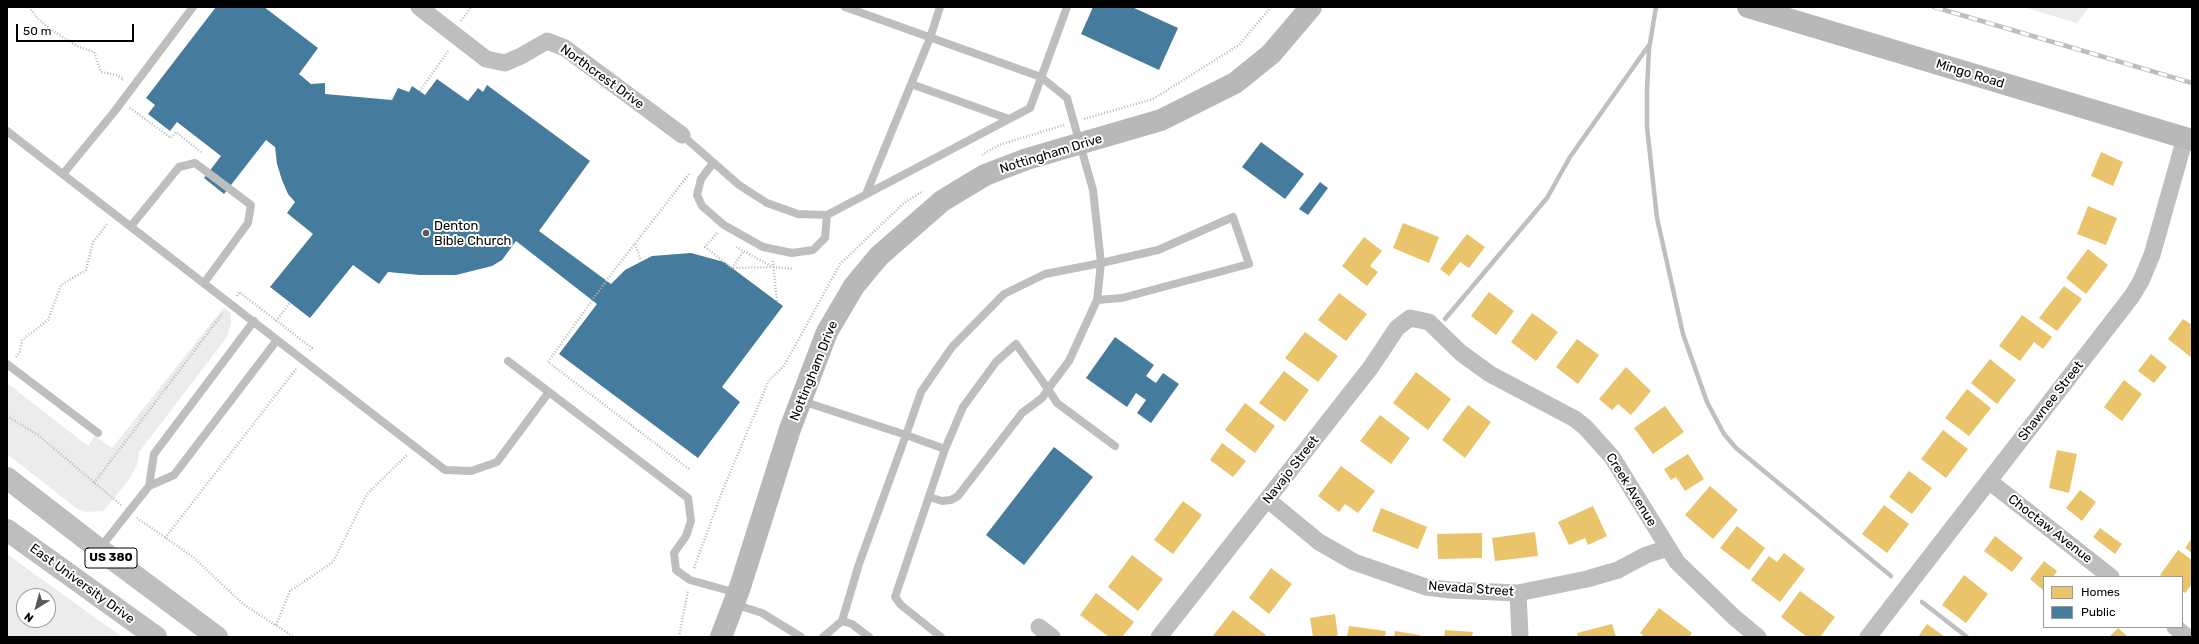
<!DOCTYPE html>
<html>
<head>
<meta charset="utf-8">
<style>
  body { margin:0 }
  #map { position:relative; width:2199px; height:644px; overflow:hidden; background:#fff; font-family:Rubik,sans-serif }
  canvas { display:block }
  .frame { position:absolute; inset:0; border:8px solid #000; pointer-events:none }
  .legend { position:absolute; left:2043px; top:576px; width:140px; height:52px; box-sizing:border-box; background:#fff; border:1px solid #999; margin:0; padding:5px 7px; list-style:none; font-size:12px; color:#000 }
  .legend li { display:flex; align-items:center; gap:8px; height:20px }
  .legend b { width:20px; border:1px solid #999 }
  .north { position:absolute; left:16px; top:588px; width:40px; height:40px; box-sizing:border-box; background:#fff; border:1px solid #999; border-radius:50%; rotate:217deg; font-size:11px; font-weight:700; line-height:16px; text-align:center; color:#000 }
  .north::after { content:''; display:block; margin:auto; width:14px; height:18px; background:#595959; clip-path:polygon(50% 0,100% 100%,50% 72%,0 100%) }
  .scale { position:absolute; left:16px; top:24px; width:118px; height:18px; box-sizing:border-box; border:2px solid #000; border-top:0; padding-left:5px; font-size:12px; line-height:14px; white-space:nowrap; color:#000; -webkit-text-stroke:3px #fff; paint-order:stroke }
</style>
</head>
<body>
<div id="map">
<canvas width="2199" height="644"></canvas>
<div class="frame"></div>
<ul class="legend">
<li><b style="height:11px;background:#e9c46a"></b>Homes</li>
<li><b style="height:11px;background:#457b9d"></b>Public</li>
</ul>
<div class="north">N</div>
<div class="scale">50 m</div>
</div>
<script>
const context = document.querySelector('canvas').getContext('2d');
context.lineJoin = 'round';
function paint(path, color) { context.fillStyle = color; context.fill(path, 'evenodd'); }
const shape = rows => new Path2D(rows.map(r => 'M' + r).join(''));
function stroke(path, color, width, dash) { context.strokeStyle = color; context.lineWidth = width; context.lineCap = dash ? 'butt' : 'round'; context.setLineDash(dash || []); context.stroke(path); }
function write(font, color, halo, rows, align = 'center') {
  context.font = font + ' Rubik,sans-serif'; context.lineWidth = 4; context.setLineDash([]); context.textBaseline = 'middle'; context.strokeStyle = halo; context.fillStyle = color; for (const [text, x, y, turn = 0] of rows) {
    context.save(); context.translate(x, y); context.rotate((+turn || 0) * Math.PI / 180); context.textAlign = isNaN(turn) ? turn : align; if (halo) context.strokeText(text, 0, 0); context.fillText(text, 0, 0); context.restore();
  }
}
const green = shape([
  [2023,7,2089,7,2077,23],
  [224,307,231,313,231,324,227,337,139,452,137,465,129,480,103,511,85,512,76,508,7,454,7,383,88,446,95,436,112,448],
  [7,554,122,637,7,637],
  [24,596,48,596,48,620,24,620]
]);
const homes = shape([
  [2101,152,2123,162,2113,186,2091,176],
  [2088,206,2117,218,2106,245,2077,234],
  [1403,223,1439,237,1429,263,1393,248],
  [1467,234,1485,247,1469,268,1460,262,1449,276,1440,269],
  [1364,237,1382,251,1370,266,1378,272,1367,286,1342,266],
  [2088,249,2108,265,2086,294,2066,278],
  [2064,286,2082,299,2057,331,2039,318],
  [1489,292,1514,311,1496,335,1471,316],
  [1339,293,1367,314,1346,341,1318,320],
  [1532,313,1558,332,1536,361,1511,342],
  [2022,315,2052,337,2043,349,2034,342,2020,361,1999,346],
  [2183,319,2192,325,2192,358,2168,339],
  [1305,332,1338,356,1318,382,1285,358],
  [1577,339,1599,355,1578,384,1556,367],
  [2151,354,2167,367,2154,383,2138,371],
  [1990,359,2016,380,1997,404,1971,383],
  [1626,367,1651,391,1631,415,1618,404,1612,410,1599,399],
  [1284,371,1309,390,1285,422,1259,403],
  [1416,372,1451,399,1428,430,1393,403],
  [2124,380,2142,394,2122,421,2104,407],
  [1967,389,1991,408,1969,436,1945,418],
  [1245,403,1275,426,1255,453,1225,430],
  [1468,405,1491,422,1465,458,1442,440],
  [1665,406,1684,432,1653,454,1634,428],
  [1380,415,1410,438,1391,464,1360,441],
  [1943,430,1968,449,1946,478,1921,459],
  [1222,443,1246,461,1233,477,1210,460],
  [2057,450,2077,454,2069,493,2049,488],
  [1688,454,1704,479,1685,491,1676,477,1671,480,1664,469],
  [1341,466,1375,491,1358,513,1345,504,1339,512,1318,496],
  [1909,471,1932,488,1912,514,1889,497],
  [1710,486,1738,510,1713,539,1685,515],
  [2080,490,2096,502,2082,521,2066,508],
  [1183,501,1202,515,1173,554,1154,540],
  [1884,505,1909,524,1887,553,1862,534],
  [1593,506,1607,536,1588,545,1585,538,1569,545,1558,522],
  [1381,508,1427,527,1418,549,1372,531],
  [1737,526,1765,548,1749,570,1720,548],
  [2100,528,2122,544,2115,554,2093,537],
  [1535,532,1538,556,1495,561,1492,538],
  [1482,533,1482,558,1438,559,1437,534],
  [1995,536,2023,558,2012,572,1984,551],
  [2192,538,2192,553,2185,548],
  [2178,550,2192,560,2192,584,2185,593,2182,591,2182,577,2163,577,2160,575],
  [1784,553,1805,569,1780,602,1751,580,1769,556,1777,562],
  [1132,555,1163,579,1138,611,1108,587],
  [2044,561,2057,571,2053,577,2044,577,2043,590,2030,579],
  [1271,568,1292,584,1269,614,1249,598],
  [1964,575,1988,594,1966,623,1942,605],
  [1800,591,1835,617,1820,637,1807,637,1781,617],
  [1096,593,1134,622,1122,637,1109,637,1080,615],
  [1659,608,1692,633,1689,637,1645,637,1640,633],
  [1233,610,1266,635,1264,637,1212,637],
  [1335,614,1338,637,1313,637,1310,618],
  [1612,624,1616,637,1578,637,1577,633],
  [1927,624,1945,637,1918,637],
  [1349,626,1386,631,1385,637,1347,637],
  [2118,628,2128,637,2109,637],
  [1445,630,1473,632,1472,637,1444,637],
  [1395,631,1420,635,1420,637,1394,637]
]);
const public = shape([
  [216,7,264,7,318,48,299,74,311,84,325,83,325,94,392,100,398,88,409,92,412,86,425,95,437,79,468,101,478,88,483,92,487,85,590,161,539,231,611,284,625,270,652,256,691,253,724,262,783,306,722,387,740,402,698,458,559,354,597,304,516,241,502,260,492,266,456,275,420,275,388,272,379,284,353,265,310,318,270,287,313,234,287,213,295,202,288,194,282,180,277,164,275,147,266,140,224,194,204,178,221,156,177,122,170,131,148,114,155,105,146,98],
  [1093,7,1132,7,1178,28,1159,70,1081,34],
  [1261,142,1304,174,1285,199,1242,167],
  [1320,182,1328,188,1308,215,1299,209],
  [1115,337,1154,365,1146,376,1156,383,1163,373,1179,384,1151,423,1137,413,1146,400,1136,393,1127,407,1086,378],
  [1054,447,1093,477,1024,565,986,535]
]);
const stream = shape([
  [1656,7,1649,49,1647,90,1647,127,1657,218,1683,334,1707,402,1724,434,1736,448,1891,576],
  [1445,319,1547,198,1570,157,1649,45],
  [1922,602,1967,637]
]);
const path = shape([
  [29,7,38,19,50,29,77,46,94,52,101,72,116,75,123,78,122,80],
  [461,21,471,7],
  [420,91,448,51],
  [130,108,171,138,176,132,201,152],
  [1084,119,1153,99,1239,45,1271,7],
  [982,155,999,145,1064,125],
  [689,174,606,281,548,362,689,469],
  [717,233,705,247,732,268,772,267],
  [635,244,641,261],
  [736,247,773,267,794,269],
  [773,261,777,302],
  [732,268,743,252],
  [237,296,239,292,312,348,309,351],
  [276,321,290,303],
  [16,357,20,352,22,340,48,320,61,285,86,270,93,242,108,223],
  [7,416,38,435,121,505],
  [94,483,223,313],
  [137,518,193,557,243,604,294,637],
  [165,538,296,369],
  [694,568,722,492,769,380,784,366,840,264,904,203,923,191],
  [276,625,290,591,333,562,367,494,408,454],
  [679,637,688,590]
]);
const lane = shape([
  [911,84,1009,119],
  [7,131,445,470,471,471,497,462,549,392,688,498,691,521,686,536,674,553,676,570,690,580,737,593],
  [682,135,739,185,767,203,798,214,827,215,1030,108,1067,7],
  [713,163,701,179,697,195,702,206,724,225,763,247,792,253,813,250,825,238,827,215],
  [63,174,114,112,193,7],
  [866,194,930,38,940,7],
  [131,226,179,167,195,163,251,205,248,223,204,283],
  [1097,300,1101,263,1158,250,1233,217,1249,264,1122,298,1097,300,1069,361,1048,389,1057,403,1115,446],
  [508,361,549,392],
  [7,364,98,433],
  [802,401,906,435,921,392,952,347,1004,294,1045,274,1101,263,1093,190,1067,98,1041,77,845,7],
  [149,486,154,454,254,321],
  [100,548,149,486,174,475,277,340],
  [734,604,762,613,801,637],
  [842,621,859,564,906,435,945,449,963,407,996,362,1016,344,1048,389,1042,398,1022,413,958,496,951,500,942,501,929,497],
  [823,637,842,621,852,624,869,637],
  [941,637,901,605,895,597,945,449]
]);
const street = shape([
  [419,7,486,59,505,63,521,56,547,41,565,48,682,135],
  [1989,481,2111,577],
  [1268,500,1319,542,1354,562,1426,587,1449,590,1518,593,1587,579,1618,570,1646,555,1668,548],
  [1518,593,1520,637],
  [1039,627,1052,637],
  [2175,627,2187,637],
  [1159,637,1371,367,1397,328,1410,318,1429,322,1461,353,1490,374,1575,419,1585,427,1612,457,1677,562,1735,618,1758,637],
  [1868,637,2132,296,2141,281,2152,255,2185,138]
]);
const secondary = shape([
  [1748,7,2192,140],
  [721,637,740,587,790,429,827,332,854,286,879,256,942,201,985,175,1027,159,1161,120,1235,83,1271,54,1311,7]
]);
const primary = shape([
  [7,478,95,546,217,637],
  [7,530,156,637]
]);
const rail = shape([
  [1934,7,2192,83]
]);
const markers = [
  [426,233,4,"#595959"]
];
const shields = [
  [111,558,52]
];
const shieldNames = [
  ["US 380",111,558]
];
const streetNames = [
  ["Mingo Road",1970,74,17],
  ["Northcrest Drive",602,77,36],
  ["Nottingham Drive",1051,154,-17],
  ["Nottingham Drive",814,371,-68],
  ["Shawnee Street",2051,401,-52],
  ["Navajo Street",1291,470,-52],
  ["Creek Avenue",1631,490,58],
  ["Choctaw Avenue",2050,529,38],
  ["East University Drive",82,584,36],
  ["Nevada Street",1471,589,4]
];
const poiNames = [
  ["Denton",434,226],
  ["Bible Church",434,241]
];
paint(green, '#ececec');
paint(homes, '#e9c46a');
paint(public, '#457b9d');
stroke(stream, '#bfbfbf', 4.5);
stroke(path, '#b9b9b9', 2.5, [1, 2]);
stroke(lane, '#bebebe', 8);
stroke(street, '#bebebe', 17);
stroke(secondary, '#b8b8b8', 22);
stroke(primary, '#bebebe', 22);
stroke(rail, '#bebebe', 4.5);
stroke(rail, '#fff', 3, [9]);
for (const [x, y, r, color] of markers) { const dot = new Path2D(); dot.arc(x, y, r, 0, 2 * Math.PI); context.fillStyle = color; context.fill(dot); stroke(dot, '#fff', 1.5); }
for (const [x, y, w] of shields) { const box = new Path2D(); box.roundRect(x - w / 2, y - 10, w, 20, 3); context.fillStyle = '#fff'; context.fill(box); stroke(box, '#000', 1); }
write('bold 12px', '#000', null, shieldNames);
write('13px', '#000', '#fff', streetNames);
write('13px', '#000', '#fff', poiNames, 'left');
</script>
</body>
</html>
